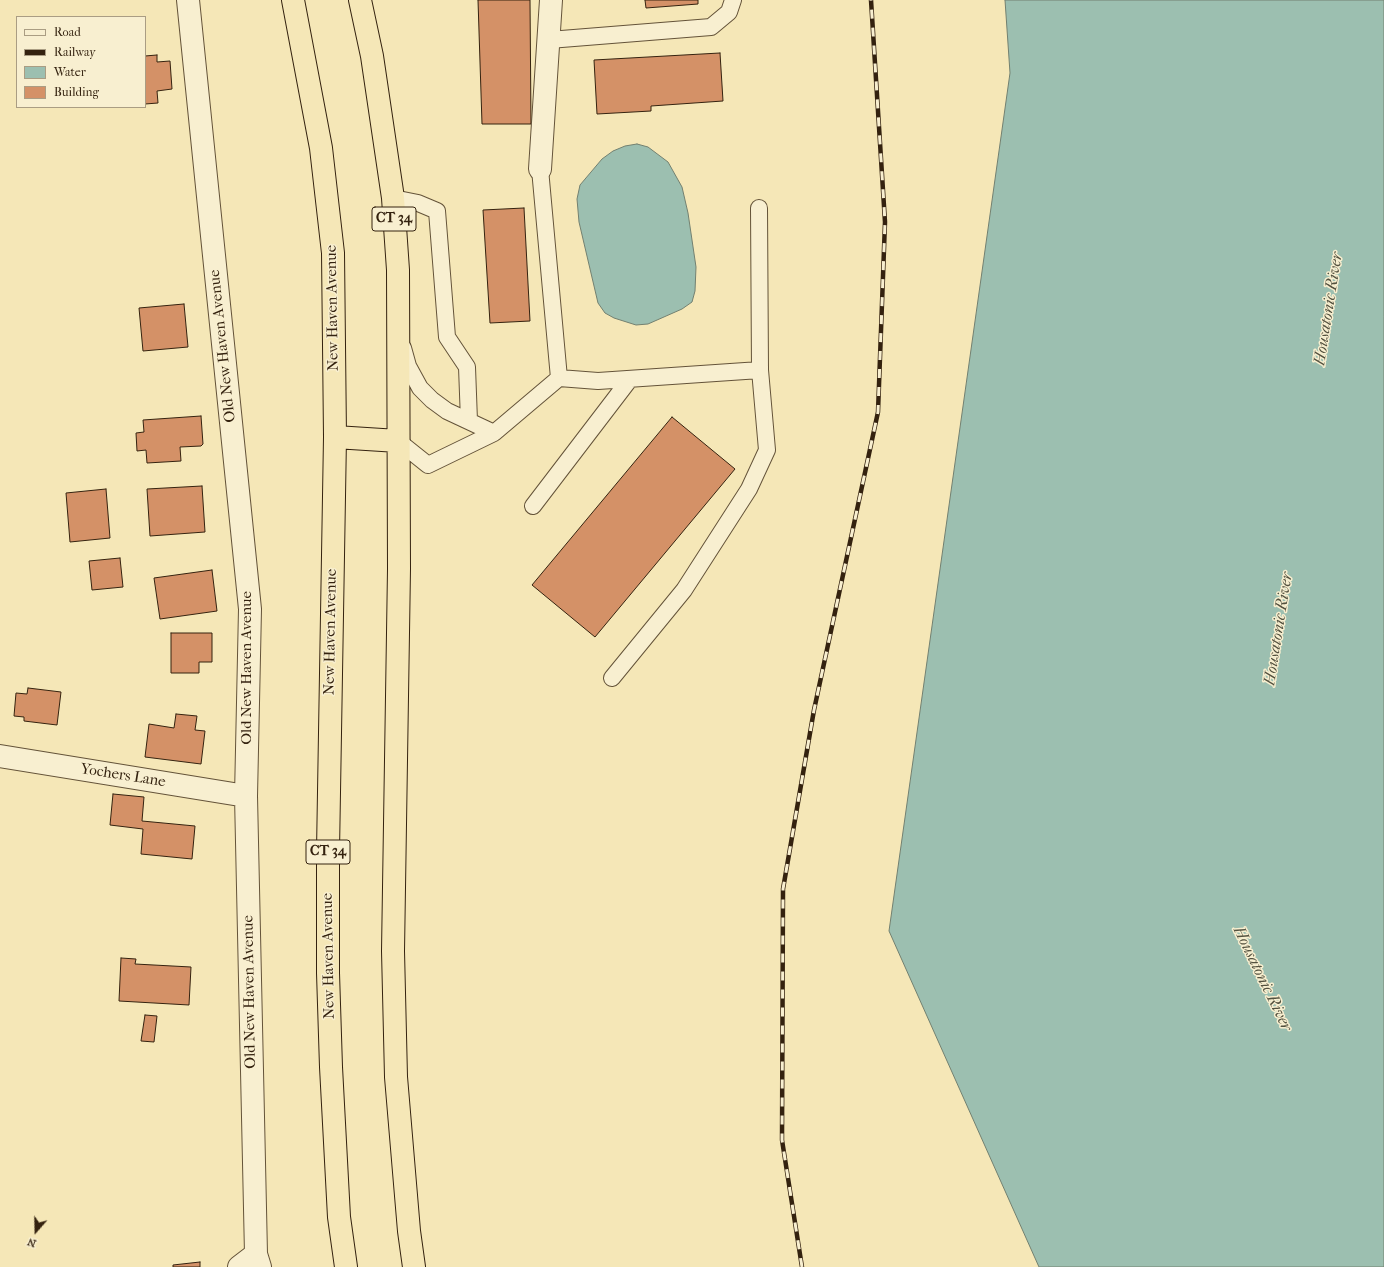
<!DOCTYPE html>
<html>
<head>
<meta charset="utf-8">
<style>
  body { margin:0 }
  #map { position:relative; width:1384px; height:1267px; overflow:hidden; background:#f5e7b7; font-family:"IM FELL French Canon",serif }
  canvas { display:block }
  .legend { position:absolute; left:16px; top:16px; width:130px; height:92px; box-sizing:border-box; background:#f8efd0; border:1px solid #aa9d83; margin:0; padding:5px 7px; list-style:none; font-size:12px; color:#34220f }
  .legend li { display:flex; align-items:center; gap:8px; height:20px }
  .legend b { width:20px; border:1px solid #aa9d83 }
  .north { position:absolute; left:16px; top:1211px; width:40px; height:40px; -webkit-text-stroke:3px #f8efd0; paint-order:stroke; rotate:200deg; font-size:11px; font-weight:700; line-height:16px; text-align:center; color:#34220f }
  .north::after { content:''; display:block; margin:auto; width:14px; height:18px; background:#34220f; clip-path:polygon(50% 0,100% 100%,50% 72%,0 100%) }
</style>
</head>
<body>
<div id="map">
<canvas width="1384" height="1267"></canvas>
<ul class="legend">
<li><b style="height:5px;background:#f8efd0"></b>Road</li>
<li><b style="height:5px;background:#34220f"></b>Railway</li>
<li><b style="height:11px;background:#9cbfb0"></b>Water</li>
<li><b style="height:11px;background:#d49167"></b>Building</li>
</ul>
<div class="north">N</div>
</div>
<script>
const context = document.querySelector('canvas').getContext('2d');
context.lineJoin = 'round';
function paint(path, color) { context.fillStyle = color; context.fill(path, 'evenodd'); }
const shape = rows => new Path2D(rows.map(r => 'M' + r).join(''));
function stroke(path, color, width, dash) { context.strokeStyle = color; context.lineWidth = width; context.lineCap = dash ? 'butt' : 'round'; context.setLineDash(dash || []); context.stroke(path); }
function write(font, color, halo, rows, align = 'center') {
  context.font = font + ' "IM FELL French Canon",serif'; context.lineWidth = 3; context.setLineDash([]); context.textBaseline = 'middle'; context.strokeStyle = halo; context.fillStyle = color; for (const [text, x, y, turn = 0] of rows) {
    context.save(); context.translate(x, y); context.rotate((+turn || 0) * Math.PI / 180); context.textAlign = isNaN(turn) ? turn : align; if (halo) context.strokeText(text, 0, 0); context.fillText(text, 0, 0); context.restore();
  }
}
const water = shape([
  [1005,0,1384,0,1384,1267,1039,1267,889,931,1010,73,1005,0],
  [637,144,648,147,668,162,682,187,688,213,696,267,695,291,692,302,682,309,648,324,636,325,614,318,605,313,598,303,579,222,577,199,580,185,602,159,613,151,625,146,637,144]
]);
const building = shape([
  [478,0,530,0,531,124,482,124,478,0],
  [645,0,698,0,698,4,646,8,645,0],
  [720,53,723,101,651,106,651,111,597,114,594,60,720,53],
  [157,55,157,62,170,61,172,89,157,91,158,103,145,104,145,56,157,55],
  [524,208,530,321,490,323,483,210,524,208],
  [184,304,188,347,143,351,139,308,184,304],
  [201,416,203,444,201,446,180,447,181,461,147,463,146,450,137,451,136,433,144,432,143,420,201,416],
  [672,417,735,469,595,637,532,585,672,417],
  [202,486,205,532,150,536,147,489,202,486],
  [106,489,110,538,70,542,66,493,106,489],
  [120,558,123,587,92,590,89,561,120,558],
  [212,570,217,611,160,619,154,578,212,570],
  [171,633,212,633,212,662,199,662,199,673,171,673,171,633],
  [28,688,61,692,57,725,24,721,24,717,14,716,16,693,27,694,28,688],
  [176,714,197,716,195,730,205,731,201,764,145,757,149,724,174,728,176,714],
  [113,794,144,797,142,821,195,826,192,859,141,854,143,829,110,825,113,794],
  [121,958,136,959,135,964,191,967,189,1005,119,1001,121,958],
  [145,1015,157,1016,154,1042,141,1041,145,1015],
  [200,1262,200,1267,173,1267,173,1265,200,1262]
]);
const service = shape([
  [549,40,711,27,729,12,733,0],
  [393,198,418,203,437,211,447,337,467,367,469,421],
  [759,208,760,370],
  [559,378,598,381,760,370,767,450,749,489,684,590,612,678],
  [494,433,559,378,540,169],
  [398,441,428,465,494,433,447,411,432,400,420,388,408,366,403,348],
  [533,506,630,379]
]);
const minor = shape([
  [188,0,250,609,246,796,256,1254,260,1267],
  [540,169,551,0],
  [0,756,246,796],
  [239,1267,256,1254]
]);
const trunk = shape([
  [293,0,321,148,333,253,335,437,328,851,328,973,331,1067,339,1217,346,1267],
  [360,0,372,56,393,198,398,270,399,569,393,951,396,1077,409,1231,414,1267],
  [335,437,398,441]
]);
const rail = shape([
  [802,1267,782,1140,783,889,814,710,878,412,885,222,871,0]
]);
const shields = [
  [394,219,44],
  [328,852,44]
];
const shieldNames = [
  ["CT 34",394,219],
  ["CT 34",328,852]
];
const streetNames = [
  ["New Haven Avenue",333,308,-91],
  ["Old New Haven Avenue",223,346,-96],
  ["New Haven Avenue",331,632,-89],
  ["Old New Haven Avenue",247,668,-90],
  ["Yochers Lane",123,776,9],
  ["New Haven Avenue",329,956,-91],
  ["Old New Haven Avenue",250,992,-91]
];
const waterNames = [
  ["Housatonic River",1329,309,-81],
  ["Housatonic River",1279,629,-81],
  ["Housatonic River",1262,979,64]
];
paint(water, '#9cbfb0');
stroke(water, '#728070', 1);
paint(building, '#d49167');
stroke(building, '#34220f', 1);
stroke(service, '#645339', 18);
stroke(minor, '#645339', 24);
stroke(trunk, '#34220f', 24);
stroke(service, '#f8efd0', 16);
stroke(minor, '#f8efd0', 22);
stroke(trunk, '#f5e7b7', 22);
stroke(rail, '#34220f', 4.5);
stroke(rail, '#f8efd0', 3, [9]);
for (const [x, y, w] of shields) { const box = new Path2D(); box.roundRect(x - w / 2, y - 12, w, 24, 3); context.fillStyle = '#f8efd0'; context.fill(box); stroke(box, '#34220f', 1); }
write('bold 14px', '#34220f', null, shieldNames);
write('15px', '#34220f', '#f8efd0', streetNames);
write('italic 16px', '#53513f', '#f8efd0', waterNames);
</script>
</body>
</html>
